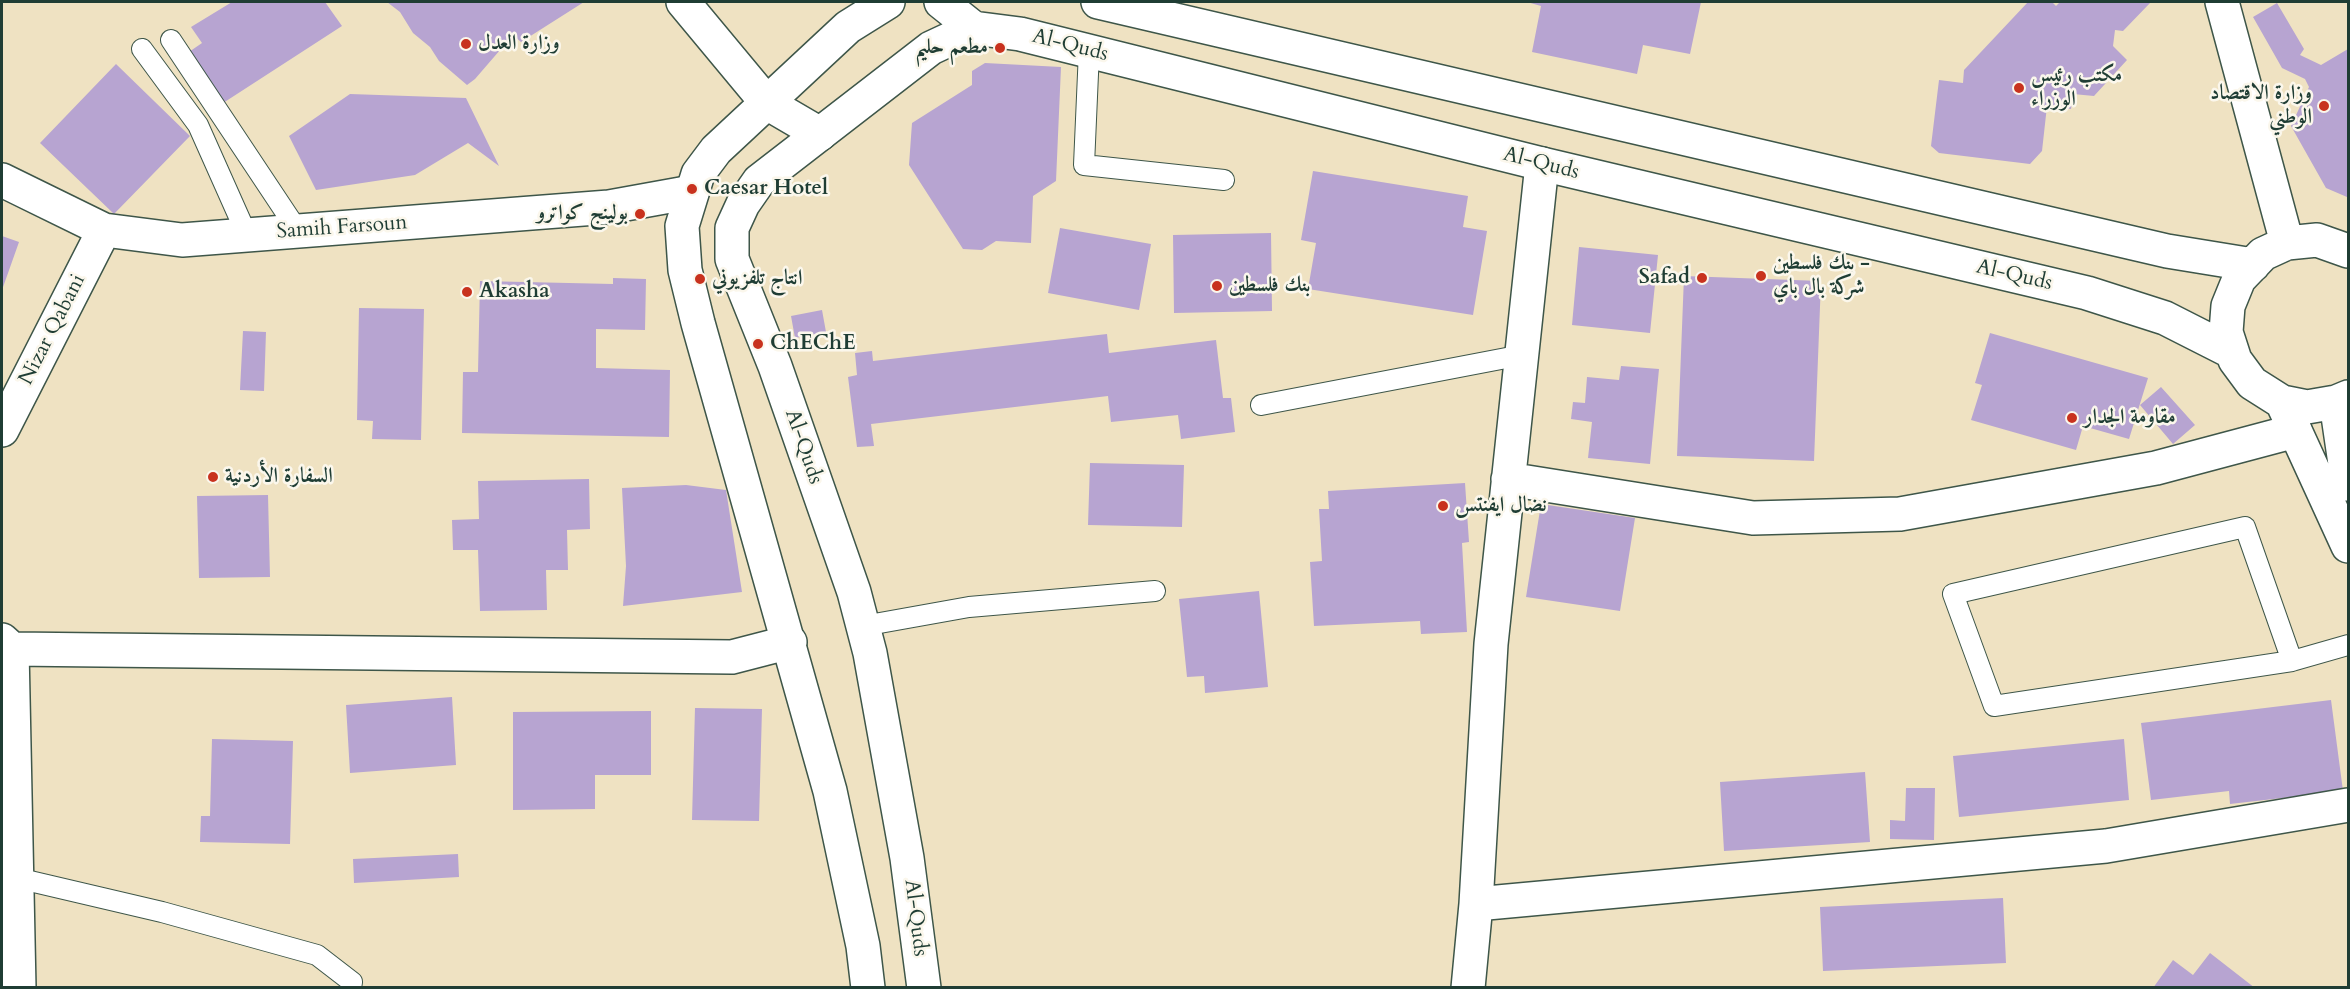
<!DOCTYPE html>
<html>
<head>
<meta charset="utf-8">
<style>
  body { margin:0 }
  #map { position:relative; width:2350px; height:989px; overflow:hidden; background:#efe2c2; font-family:Cardo,serif }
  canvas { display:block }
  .frame { position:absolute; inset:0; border:3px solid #1f3d34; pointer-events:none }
</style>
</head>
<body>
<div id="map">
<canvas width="2350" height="989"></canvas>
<div class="frame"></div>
</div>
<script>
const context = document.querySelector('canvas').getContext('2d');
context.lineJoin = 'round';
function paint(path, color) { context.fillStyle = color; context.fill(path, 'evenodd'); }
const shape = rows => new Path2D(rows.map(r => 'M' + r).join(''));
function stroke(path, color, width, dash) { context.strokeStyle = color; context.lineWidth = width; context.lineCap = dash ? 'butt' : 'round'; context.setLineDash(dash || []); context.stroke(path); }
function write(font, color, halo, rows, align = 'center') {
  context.font = font + ' Cardo,Amiri,serif'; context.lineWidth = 5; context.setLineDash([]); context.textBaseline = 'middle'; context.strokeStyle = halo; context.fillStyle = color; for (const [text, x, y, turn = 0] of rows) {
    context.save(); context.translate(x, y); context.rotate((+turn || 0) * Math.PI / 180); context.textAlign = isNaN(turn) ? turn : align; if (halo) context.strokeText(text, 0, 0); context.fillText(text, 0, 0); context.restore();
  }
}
const building = shape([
  [232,2,325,2,342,26,220,105,186,54,202,43,191,27],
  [387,2,584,2,521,42,513,35,475,79,467,85,439,61,430,47,413,33,400,12],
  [1527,2,1701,2,1690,54,1643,45,1637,74,1532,52,1541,6],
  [2028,2,2052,2,2056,6,2060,2,2151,2,2123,31,2115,30,2113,46,2127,60,2094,96,2073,94,2071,109,2047,106,2042,151,2030,164,1939,153,1931,146,1939,80,1963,83,1964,70],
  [2277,3,2304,49,2300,55,2321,65,2348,49,2347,197,2326,188,2291,126,2309,87,2305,79,2282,68,2253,17],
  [985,63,1061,67,1056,181,1033,196,1031,243,996,241,982,250,963,249,909,165,912,123,972,85,972,71],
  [116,64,190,136,114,214,40,143],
  [350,94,466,98,499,166,468,143,415,175,316,190,289,136],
  [1313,171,1468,196,1463,227,1487,231,1473,315,1308,289,1316,243,1301,240],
  [1060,228,1151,244,1139,310,1048,293],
  [1271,233,1272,311,1174,313,1173,235],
  [2,236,19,242,2,290],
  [1579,247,1658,255,1650,333,1572,325],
  [1684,276,1821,281,1814,461,1677,456],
  [613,278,646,279,645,330,596,329,596,368,670,370,669,437,462,433,463,372,478,372,480,281,613,284],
  [359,308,424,309,421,440,372,439,373,421,357,420],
  [822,310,826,332,795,338,791,316],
  [243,331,266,332,264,391,240,390],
  [1990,333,2148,378,2129,439,2083,426,2076,450,1971,420,1982,385,1975,383],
  [1107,334,1109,353,1216,340,1223,398,1231,398,1235,432,1181,439,1178,415,1111,422,1108,396,871,424,874,446,857,447,848,377,857,375,855,353,872,351,873,361],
  [1621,366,1659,369,1650,464,1588,458,1592,422,1571,419,1573,402,1585,403,1587,377,1619,380],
  [2161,387,2195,425,2173,444,2140,405],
  [1090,463,1184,465,1182,527,1088,525],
  [589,479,590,529,567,530,568,570,546,570,547,610,480,611,478,550,453,550,452,520,479,519,478,481],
  [1465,483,1469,542,1462,543,1467,632,1421,634,1420,621,1314,626,1310,562,1322,561,1319,509,1329,509,1328,491],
  [686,485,726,490,742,592,623,606,626,566,622,488],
  [268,495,270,577,199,578,197,496],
  [1541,504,1635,518,1620,611,1526,597],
  [1259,591,1268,687,1205,693,1204,676,1187,677,1179,599],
  [452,697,456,765,350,773,346,705],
  [2331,700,2343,791,2230,804,2229,791,2151,800,2141,723],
  [695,708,762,709,759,821,692,820],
  [651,711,651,775,595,775,595,809,513,810,513,712],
  [212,739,293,741,290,844,200,842,201,816,210,816],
  [2124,739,2129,800,1959,817,1953,756],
  [1865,772,1870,842,1724,851,1720,782],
  [1906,788,1935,788,1934,840,1890,839,1890,820,1905,821],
  [458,854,459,877,354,883,353,859],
  [2003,898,2006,963,1823,971,1820,907],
  [2210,953,2255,988,2153,988,2173,960,2193,975]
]);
const service = shape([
  [171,40,298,231],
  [142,49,198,125,247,235],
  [1089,51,1084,165,1224,180],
  [1261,405,1522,355],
  [863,626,969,607,1155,591],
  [2292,661,1994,706,1953,594,2245,527,2292,661,2348,645],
  [17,878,162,912,317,955,352,982,351,988]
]);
const minor = shape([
  [683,2,767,103,820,134],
  [2,180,104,230,182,240,609,207,692,192],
  [2,430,104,230],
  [1508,479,1753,518,1900,514,2156,468,2295,431],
  [2,640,12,649,19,988],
  [12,649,732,657,790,642],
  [1476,904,2106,846,2348,805],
  [1468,988,1476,904,1491,644,1542,164]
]);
const tertiary = shape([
  [941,2,976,30],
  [1098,2,2167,251,2253,265],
  [2222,2,2287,243],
  [2348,251,2317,240,2287,243,2263,254,2239,279,2228,306,2226,332,2235,360,2252,383,2282,402,2307,407,2336,402,2348,397],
  [2282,402,2348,546],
  [2336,402,2348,484],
  [868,988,863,946,830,791,698,323,685,270,682,226,698,174,716,150,848,27,888,2],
  [924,988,907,858,870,653,854,592,775,366,732,259,732,228,743,204,759,181,931,48,961,34,981,29,1020,34,1542,164,2087,293,2165,318,2232,352]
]);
const markers = [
  [466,44,6,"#c8321e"],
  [1000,48,6,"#c8321e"],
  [2019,88,6,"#c8321e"],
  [2324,106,6,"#c8321e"],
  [692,189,6,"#c8321e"],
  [640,214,6,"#c8321e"],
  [1761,276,6,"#c8321e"],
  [1702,278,6,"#c8321e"],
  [700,279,6,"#c8321e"],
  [1217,286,6,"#c8321e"],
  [467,292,6,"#c8321e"],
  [758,344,6,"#c8321e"],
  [2072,418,6,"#c8321e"],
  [213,477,6,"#c8321e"],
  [1443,506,6,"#c8321e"]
];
const poiNames = [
  ["وزارة العدل",478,44],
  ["مطعم حليم",988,48,"right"],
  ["مكتب رئيس",2031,76],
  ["الوزراء",2031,100],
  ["وزارة الاقتصاد",2312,94,"right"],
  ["الوطني",2312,118,"right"],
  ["Caesar Hotel",704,189],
  ["بولينج كواترو",628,214,"right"],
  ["بنك فلسطين -",1773,264],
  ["شركة بال باي",1773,288],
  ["Safad",1690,278,"right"],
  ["انتاج تلفزيوني",712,279],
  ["بنك فلسطين",1229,286],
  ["Akasha",479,292],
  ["ChEChE",770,344],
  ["مقاومة الجدار",2084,418],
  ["السفارة الأردنية",225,477],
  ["نضال ايفنتس",1455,506]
];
const streetNames = [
  ["Al-Quds",1070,46,14],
  ["Al-Quds",1541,164,14],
  ["Samih Farsoun",342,228,-4],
  ["Al-Quds",2014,276,13],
  ["Nizar Qabani",53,330,-63],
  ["Al-Quds",803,447,71],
  ["Al-Quds",915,918,83]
];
paint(building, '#b7a4d1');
stroke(service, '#3e5649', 22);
stroke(minor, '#3e5649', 36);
stroke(tertiary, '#3e5649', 36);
stroke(service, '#fff', 20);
stroke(minor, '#fff', 33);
stroke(tertiary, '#fff', 33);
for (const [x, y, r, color] of markers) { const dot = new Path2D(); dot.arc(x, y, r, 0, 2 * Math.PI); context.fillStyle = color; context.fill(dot); stroke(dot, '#fbf7ec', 2); }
write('bold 21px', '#1f3d34', '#fbf7ec', poiNames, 'left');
write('21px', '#1f3d34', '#fbf7ec', streetNames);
</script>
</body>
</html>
